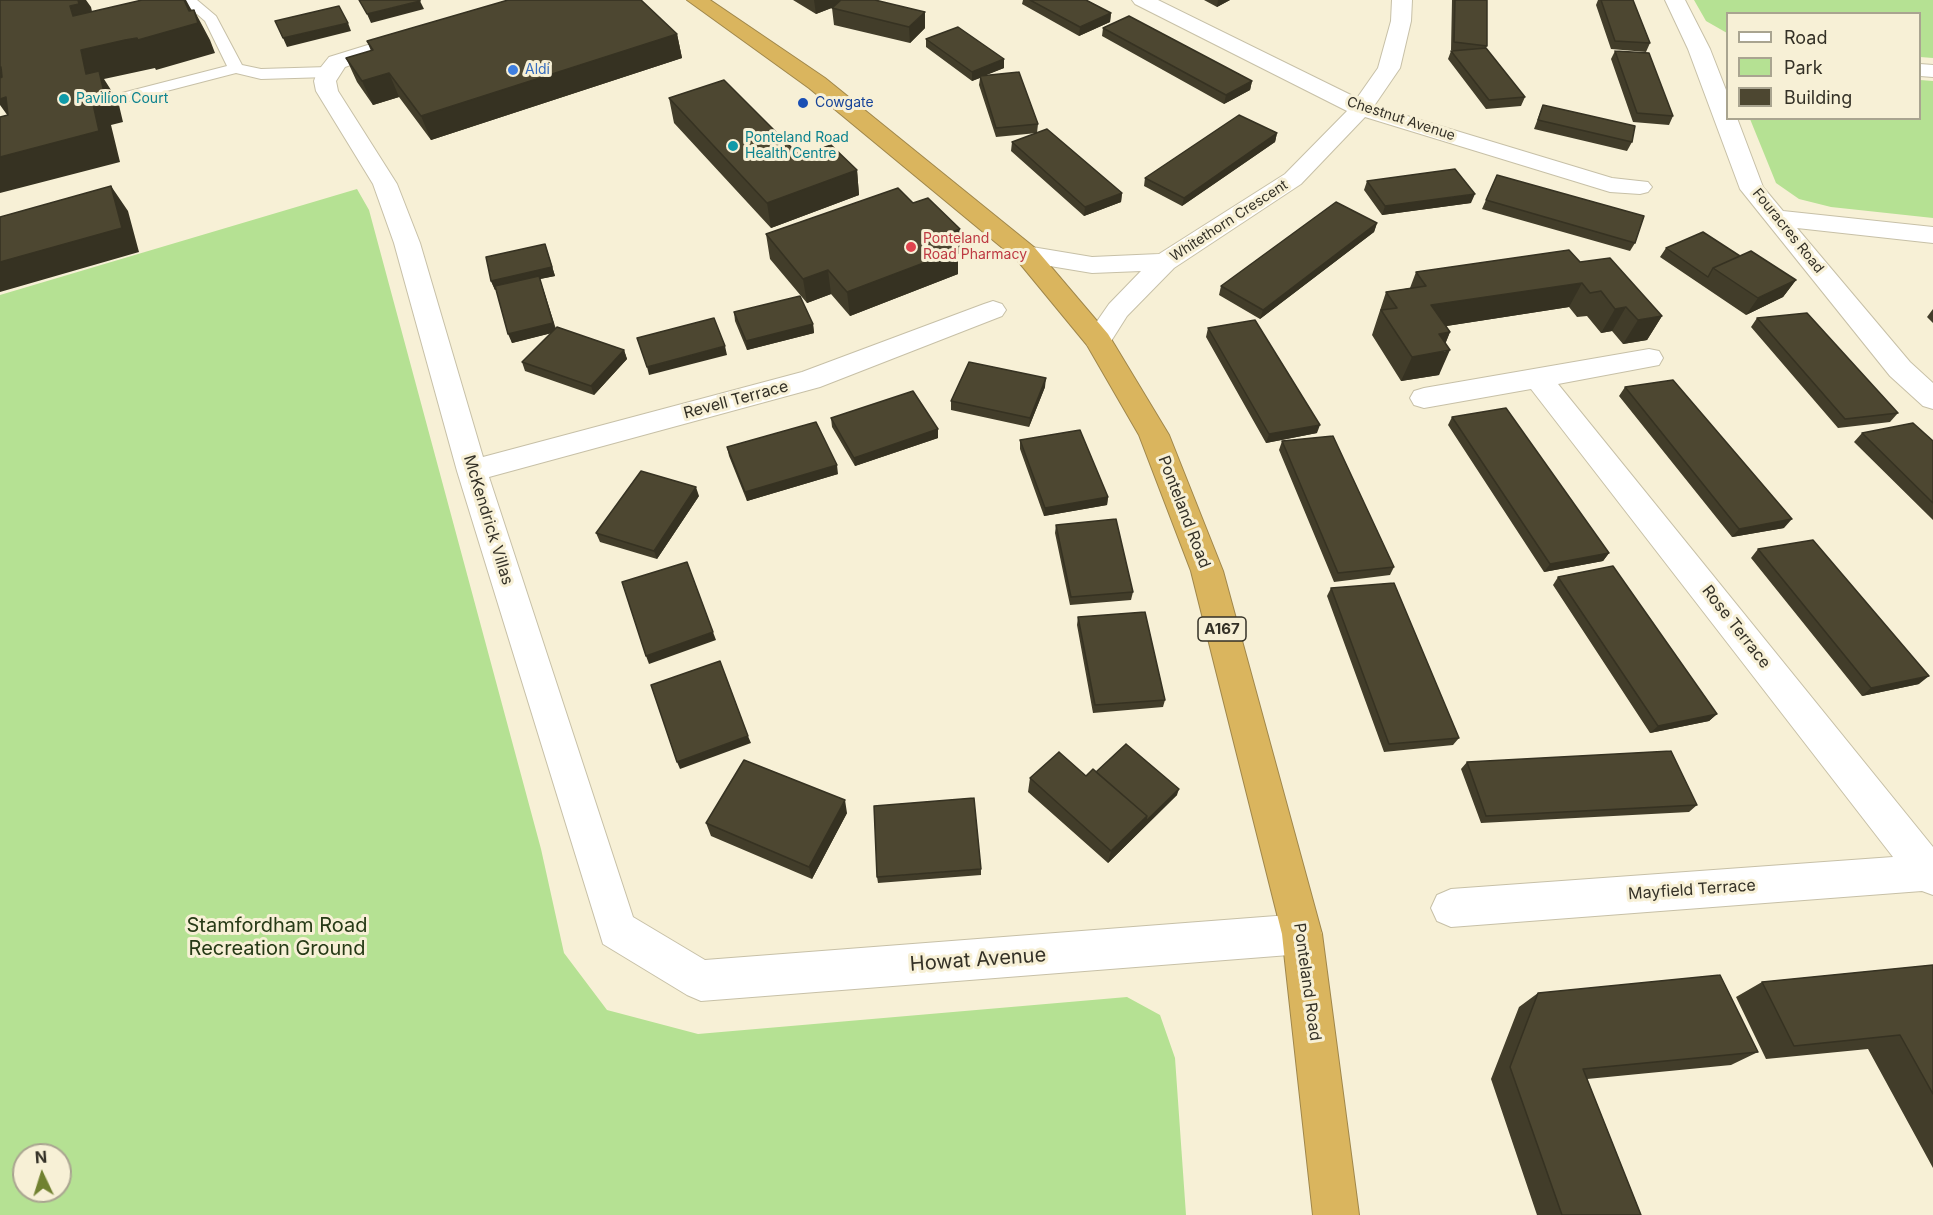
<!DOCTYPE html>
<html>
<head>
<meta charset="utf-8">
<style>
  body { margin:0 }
  #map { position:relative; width:1933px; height:1215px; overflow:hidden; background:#f7f0d6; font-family:Inter,sans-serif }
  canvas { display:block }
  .legend { position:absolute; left:1726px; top:12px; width:195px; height:108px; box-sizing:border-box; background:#f7f0d6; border:2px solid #a9a490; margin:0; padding:8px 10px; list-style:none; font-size:18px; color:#343127 }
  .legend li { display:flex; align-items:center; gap:12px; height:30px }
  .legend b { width:30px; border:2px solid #a9a490 }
  .north { position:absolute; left:12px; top:1143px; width:60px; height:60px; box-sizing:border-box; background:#f7f0d6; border:2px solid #a9a490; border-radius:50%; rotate:356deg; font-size:16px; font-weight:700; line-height:24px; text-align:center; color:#343127 }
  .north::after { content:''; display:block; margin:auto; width:21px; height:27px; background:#708130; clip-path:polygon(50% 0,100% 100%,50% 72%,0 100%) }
</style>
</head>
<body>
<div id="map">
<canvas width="1933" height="1215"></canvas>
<ul class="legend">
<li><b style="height:8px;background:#fff"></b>Road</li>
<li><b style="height:16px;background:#b5e193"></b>Park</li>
<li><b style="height:16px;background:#4d4731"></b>Building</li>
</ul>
<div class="north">N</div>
</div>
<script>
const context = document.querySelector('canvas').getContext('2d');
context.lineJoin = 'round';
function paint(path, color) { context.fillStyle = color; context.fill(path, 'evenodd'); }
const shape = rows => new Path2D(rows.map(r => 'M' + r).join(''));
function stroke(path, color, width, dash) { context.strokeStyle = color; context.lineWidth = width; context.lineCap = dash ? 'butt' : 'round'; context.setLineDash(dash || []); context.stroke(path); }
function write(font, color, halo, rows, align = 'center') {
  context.font = font + ' Inter,sans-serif'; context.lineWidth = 6; context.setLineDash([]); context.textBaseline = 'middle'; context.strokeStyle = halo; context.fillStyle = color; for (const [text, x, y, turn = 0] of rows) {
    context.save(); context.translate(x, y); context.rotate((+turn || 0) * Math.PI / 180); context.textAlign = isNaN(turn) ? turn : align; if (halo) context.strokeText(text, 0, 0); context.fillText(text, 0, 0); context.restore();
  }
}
const green = shape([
  [1694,0,1933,0,1933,58,1920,57,1920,14,1728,14,1727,33,1706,21],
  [1920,80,1933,81,1933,218,1831,207,1799,199,1776,183,1750,119,1920,118],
  [357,189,369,210,541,849,564,953,607,1010,698,1034,1127,997,1160,1015,1175,1058,1186,1215,0,1215,0,295],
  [24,1155,60,1155,60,1191,24,1191]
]);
const lane = shape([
  [181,0,197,0,216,16,242,65,261,69,328,67,336,72,328,77,261,79,236,73,128,101,122,99,120,96,122,93,227,66,205,21,181,0]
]);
const street = shape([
  [1132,0,1158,0,1357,98,1378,68,1391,21,1392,0,1412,0,1411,21,1400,68,1374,106,1612,178,1648,182,1652,187,1648,192,1640,194,1610,192,1365,117,1301,184,1174,268,1127,316,1108,346,1098,349,1088,346,1084,340,1109,304,1141,271,1092,273,1026,262,1017,260,1013,254,1017,248,1026,246,1092,257,1159,254,1285,174,1347,111,1135,4,1132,0],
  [1665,0,1685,0,1710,49,1728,95,1728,118,1737,118,1763,187,1783,211,1933,227,1933,243,1797,228,1910,362,1933,383,1933,409,1923,406,1890,376,1740,189,1688,49,1665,0],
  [413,31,420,33,423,37,420,41,345,67,336,81,338,91,397,184,420,243,483,457,802,372,984,304,993,301,1002,304,1006,310,1002,316,820,387,489,477,633,917,705,960,1302,914,1316,920,1322,934,1316,948,1302,954,701,1001,687,995,603,944,457,471,394,243,373,184,316,91,314,81,317,72,329,57,413,31],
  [1920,64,1933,65,1933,77,1920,76,1920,64],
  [1649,349,1659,351,1663,358,1659,365,1558,384,1933,847,1933,895,1922,891,1451,927,1437,921,1431,908,1437,895,1451,889,1893,857,1531,389,1424,408,1414,405,1410,398,1414,391,1424,388,1649,349]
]);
const highway = shape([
  [687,0,710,0,825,78,1035,248,1108,334,1169,435,1223,571,1322,934,1359,1215,1313,1215,1282,934,1191,571,1139,435,1087,345,1017,260,809,88,687,0]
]);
const wall = shape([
  [793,0,875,0,925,28,910,43,834,25,832,8,834,7,816,14],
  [1023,0,1086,0,1111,13,1110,22,1079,36,1022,4],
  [1204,0,1230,0,1217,7],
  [1452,0,1487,0,1487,46,1486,48,1525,97,1521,106,1486,109,1448,59,1451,51,1454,51,1451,50],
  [1598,0,1633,0,1650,43,1646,52,1611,49,1596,5],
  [1103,28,1252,81,1250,90,1224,104,1102,36],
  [677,34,682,58,431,140,399,97,373,105,357,82,346,58,371,51,367,41],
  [926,39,1004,59,1004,68,985,75,1038,124,1037,133,996,137,979,85,980,78,972,81,926,47],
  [1615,51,1673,116,1669,125,1633,122,1611,59],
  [669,98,800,156,857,170,859,195,771,228,674,123],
  [1543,105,1632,142,1627,151,1534,129],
  [1277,133,1275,142,1182,206,1144,186,1145,178],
  [1012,142,1122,193,1121,202,1084,216,1011,151],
  [1497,175,1635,243,1630,251,1482,209],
  [1367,181,1471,203,1382,215,1364,190],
  [913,203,960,229,960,253,958,254,958,274,850,316,831,294,807,303,770,259,766,234],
  [1377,223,1374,232,1260,319,1219,295,1221,286],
  [545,244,555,276,540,279,556,329,624,350,627,359,594,395,525,371,522,362,551,333,512,343,496,289,495,290,491,281],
  [1666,248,1740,256,1796,280,1783,297,1746,315,1660,257],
  [1580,262,1662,316,1647,340,1623,344,1612,331,1601,333,1587,316,1577,317,1569,307,1446,326,1450,332,1445,344,1439,375,1401,381,1372,335,1386,292,1410,288,1416,272],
  [1933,309,1933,323,1927,317],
  [734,312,813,324,814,333,747,350,735,321],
  [1757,318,1898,413,1890,422,1838,428,1751,327],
  [1208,328,1317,433,1266,443,1206,337],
  [1045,387,1029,427,951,410,951,401],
  [1625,387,1784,528,1732,537,1619,396],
  [1452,417,1609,553,1603,561,1544,572,1448,425],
  [831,418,938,429,938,438,855,466,832,427],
  [1862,433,1933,441,1933,520,1854,442],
  [1020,440,1108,497,1107,505,1044,516,1020,449],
  [1282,441,1394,567,1390,575,1334,582,1279,450],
  [727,447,838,474,747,501,729,456],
  [699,496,657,559,600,542,596,533],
  [1056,525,1133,592,1131,600,1070,605,1055,533],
  [1758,549,1919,684,1862,696,1751,558],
  [1558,577,1717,714,1709,721,1650,733,1553,585],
  [1331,588,1459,738,1453,745,1384,752,1327,596],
  [1078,617,1165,700,1163,707,1093,713,1077,625],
  [1467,762,1697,805,1689,812,1481,823,1461,769],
  [1096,772,1177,795,1108,863,1028,792,1030,778,1086,776],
  [847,813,812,879,711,836,706,823],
  [981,869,981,875,878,883,877,877],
  [1933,965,1933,1168,1868,1049,1766,1059,1736,997,1762,982],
  [1538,993,1758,1052,1731,1065,1587,1079,1641,1215,1537,1215,1491,1079,1519,1007]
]);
const shadedWall = shape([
  [78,0,86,0,91,7,97,33,73,16,70,6],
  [184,0,186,0,197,20,194,10,210,40,215,53,156,70,155,68,104,79,118,101,123,122,111,125,120,162,0,193,0,157,86,74,81,50,189,11],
  [814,0,847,0,847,2,816,14],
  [1218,0,1230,0,1217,7],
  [420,1,424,9,371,23,367,14],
  [925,12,925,28,910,43,909,27],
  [1111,13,1110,22,1079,36,1080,27],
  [348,23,351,31,287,47,283,38],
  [677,34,682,58,431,140,421,116],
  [1004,59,1004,68,972,81,972,72],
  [0,67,1,67,18,130,0,105],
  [389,73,399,97,373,105,362,81],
  [1252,81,1250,90,1224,104,1226,95],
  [1277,133,1275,142,1182,206,1184,198],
  [857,170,859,195,771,228,767,203],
  [111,186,128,211,139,252,0,292,0,262],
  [1122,193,1121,202,1084,216,1085,207],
  [1475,194,1471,203,1382,215,1385,206],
  [1377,223,1374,232,1260,319,1263,310],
  [960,229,960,253,958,254,958,274,850,316,847,292,944,235],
  [545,244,555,276,540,279,556,332,512,343,508,334,540,279,495,290,491,281],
  [828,270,831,294,807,303,803,279],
  [1796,280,1783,297,1746,315,1758,298],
  [1582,283,1569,307,1421,330,1431,305],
  [1626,307,1612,331,1601,333,1615,309],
  [1662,316,1647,340,1623,344,1638,320],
  [813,324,814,333,747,350,746,341],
  [1450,332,1442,352,1450,350,1439,375,1401,381,1412,357,1439,334],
  [725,346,727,355,649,375,647,367],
  [624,350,627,359,594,395,591,386],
  [1046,378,1045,387,1029,427,1030,418],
  [1320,425,1317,433,1266,443,1269,434],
  [938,429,938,438,855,466,854,458],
  [837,465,838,474,747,501,745,492],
  [696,487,699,496,657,559,654,551],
  [1108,497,1107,505,1044,516,1045,508],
  [1792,519,1784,528,1732,537,1739,529],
  [1609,553,1603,561,1544,572,1550,564],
  [713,632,716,640,649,664,646,656],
  [1929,676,1919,684,1862,696,1871,688],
  [1717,714,1709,721,1650,733,1658,726],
  [748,736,751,743,680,769,677,762],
  [1179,789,1177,795,1108,863,1111,851,1147,816],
  [845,800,847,813,812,879,809,867]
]);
const building = shape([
  [0,0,78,0,79,4,70,6,73,16,142,0,184,0,189,11,194,10,198,23,138,40,137,38,125,40,81,50,86,74,99,71,104,92,91,95,99,131,0,157,0,117,8,115,6,97,0,99,0,78,2,77,1,67,0,67,0,0],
  [359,0,420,0,420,1,367,14,359,0],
  [508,0,641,0,677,34,421,116,389,73,362,81,346,58,373,50,367,41,508,0],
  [841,0,875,0,925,12,909,27,832,8,841,0],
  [1030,0,1086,0,1111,13,1080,27,1030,0],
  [1455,0,1487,0,1487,46,1454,42,1455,0],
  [1601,0,1633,0,1650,43,1615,41,1601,0],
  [339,6,348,23,283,38,275,21,339,6],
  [1129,16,1252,81,1226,95,1103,28,1129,16],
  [958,27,1004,59,972,72,926,39,958,27],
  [1486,48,1525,97,1489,100,1451,51,1486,48],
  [1615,51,1649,53,1673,116,1637,113,1615,51],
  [1019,72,1038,124,996,128,980,76,1019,72],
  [724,80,800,156,831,145,857,170,767,203,669,98,724,80],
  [1543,105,1635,126,1632,142,1538,120,1543,105],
  [1239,115,1277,133,1184,198,1145,178,1239,115],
  [1047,129,1122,193,1085,207,1012,142,1047,129],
  [1455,169,1475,194,1385,206,1367,181,1455,169],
  [1497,175,1644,216,1635,243,1486,200,1497,175],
  [111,186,122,228,0,262,0,217,111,186],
  [898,188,913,203,928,198,960,229,944,235,958,250,847,292,828,270,803,279,766,234,898,188],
  [1336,202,1377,223,1263,310,1221,286,1336,202],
  [1703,232,1740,256,1713,268,1708,277,1666,248,1703,232],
  [545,244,552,267,491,281,486,257,545,244],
  [1569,250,1580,262,1610,258,1662,316,1638,320,1626,307,1615,309,1601,291,1590,293,1582,283,1431,305,1450,332,1439,334,1450,350,1412,357,1381,310,1397,308,1386,292,1426,286,1416,272,1569,250],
  [1751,251,1796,280,1758,298,1713,268,1751,251],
  [539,276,553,323,508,334,495,286,539,276],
  [800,296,813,324,746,341,734,312,800,296],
  [1807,313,1898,413,1845,419,1757,318,1807,313],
  [714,318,725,346,647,367,637,338,714,318],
  [1255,320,1320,425,1269,434,1208,328,1255,320],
  [557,327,624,350,591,386,522,362,557,327],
  [969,362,1046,378,1030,418,951,401,969,362],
  [1673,380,1792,519,1739,529,1625,387,1673,380],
  [913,391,938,429,854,458,831,418,913,391],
  [1506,408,1609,553,1550,564,1452,417,1506,408],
  [816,422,837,465,745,492,727,447,816,422],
  [1913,423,1933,441,1933,503,1862,433,1913,423],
  [1080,430,1108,497,1045,508,1020,440,1080,430],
  [1333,436,1394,567,1338,573,1282,441,1333,436],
  [641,471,696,487,654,551,596,533,641,471],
  [1116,519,1133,592,1071,597,1056,525,1116,519],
  [1813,540,1929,676,1871,688,1758,549,1813,540],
  [687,562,713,632,646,656,622,582,687,562],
  [1613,566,1717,714,1658,726,1558,577,1613,566],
  [1394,583,1459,738,1389,744,1331,588,1394,583],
  [1145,612,1165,700,1095,705,1078,617,1145,612],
  [720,661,748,736,677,762,651,685,720,661],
  [1126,744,1179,789,1145,822,1147,816,1096,772,1126,744],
  [1671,751,1697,805,1486,816,1467,762,1671,751],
  [1059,752,1086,776,1093,769,1147,816,1111,851,1030,778,1059,752],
  [744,760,845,800,809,867,706,823,744,760],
  [974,798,981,869,877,877,874,806,974,798],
  [1933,965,1933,1094,1900,1035,1794,1046,1762,982,1933,965],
  [1720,975,1758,1052,1583,1069,1641,1215,1562,1215,1510,1067,1538,993,1720,975]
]);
const markers = [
  [513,70,6,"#3f7fe0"],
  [64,99,6,"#0f9aa8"],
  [803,103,6,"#1a4fb4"],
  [733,146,6,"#0f9aa8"],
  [911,247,6,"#e0444e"]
];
const farShopnames = [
  ["Aldi",525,70]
];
const farCulturenames = [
  ["Pavilion Court",76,99],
  ["Ponteland Road",745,138],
  ["Health Centre",745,154]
];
const farTransitnames = [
  ["Cowgate",815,103]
];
const farStreetnames = [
  ["Chestnut Avenue",1401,119,18],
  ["Whitethorn Crescent",1229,221,-33],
  ["Fouracres Road",1788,231,51]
];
const farHealthnames = [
  ["Ponteland",923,239],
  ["Road Pharmacy",923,255]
];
const shields = [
  [1222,629,48]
];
const shieldNames = [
  ["A167",1222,629]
];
const streetNames = [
  ["Revell Terrace",736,400,-15],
  ["Ponteland Road",1184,512,69],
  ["McKendrick Villas",488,520,73],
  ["Rose Terrace",1736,627,52],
  ["Mayfield Terrace",1692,890,-4],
  ["Ponteland Road",1307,982,82]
];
const nearParknames = [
  ["Stamfordham Road",277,926],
  ["Recreation Ground",277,949]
];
const nearStreetnames = [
  ["Howat Avenue",978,960,-4]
];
paint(green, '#b5e193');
stroke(lane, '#c7c0a7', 2);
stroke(street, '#c7c0a7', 2);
stroke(highway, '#a0874b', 2);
paint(lane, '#fff');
paint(street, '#fff');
paint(highway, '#dab55e');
paint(wall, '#423d2a');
paint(shadedWall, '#363222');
paint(building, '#4d4731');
stroke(building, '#363222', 1.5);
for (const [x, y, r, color] of markers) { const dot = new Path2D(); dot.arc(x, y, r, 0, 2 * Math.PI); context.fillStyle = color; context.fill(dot); stroke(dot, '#f7f0d6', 2); }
write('14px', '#366cbe', '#f7f0d6', farShopnames, 'left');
write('14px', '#0d838f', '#f7f0d6', farCulturenames, 'left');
write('14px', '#164399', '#f7f0d6', farTransitnames, 'left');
write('14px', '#343127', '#f7f0d6', farStreetnames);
write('14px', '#be3a42', '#f7f0d6', farHealthnames, 'left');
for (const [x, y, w] of shields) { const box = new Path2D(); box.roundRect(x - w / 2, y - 12, w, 24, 4.5); context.fillStyle = '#f7f0d6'; context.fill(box); stroke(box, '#343127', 1.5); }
write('bold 15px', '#343127', null, shieldNames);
write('16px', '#343127', '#f7f0d6', streetNames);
write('20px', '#263a16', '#f7f0d6', nearParknames);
write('20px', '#343127', '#f7f0d6', nearStreetnames);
</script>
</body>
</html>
